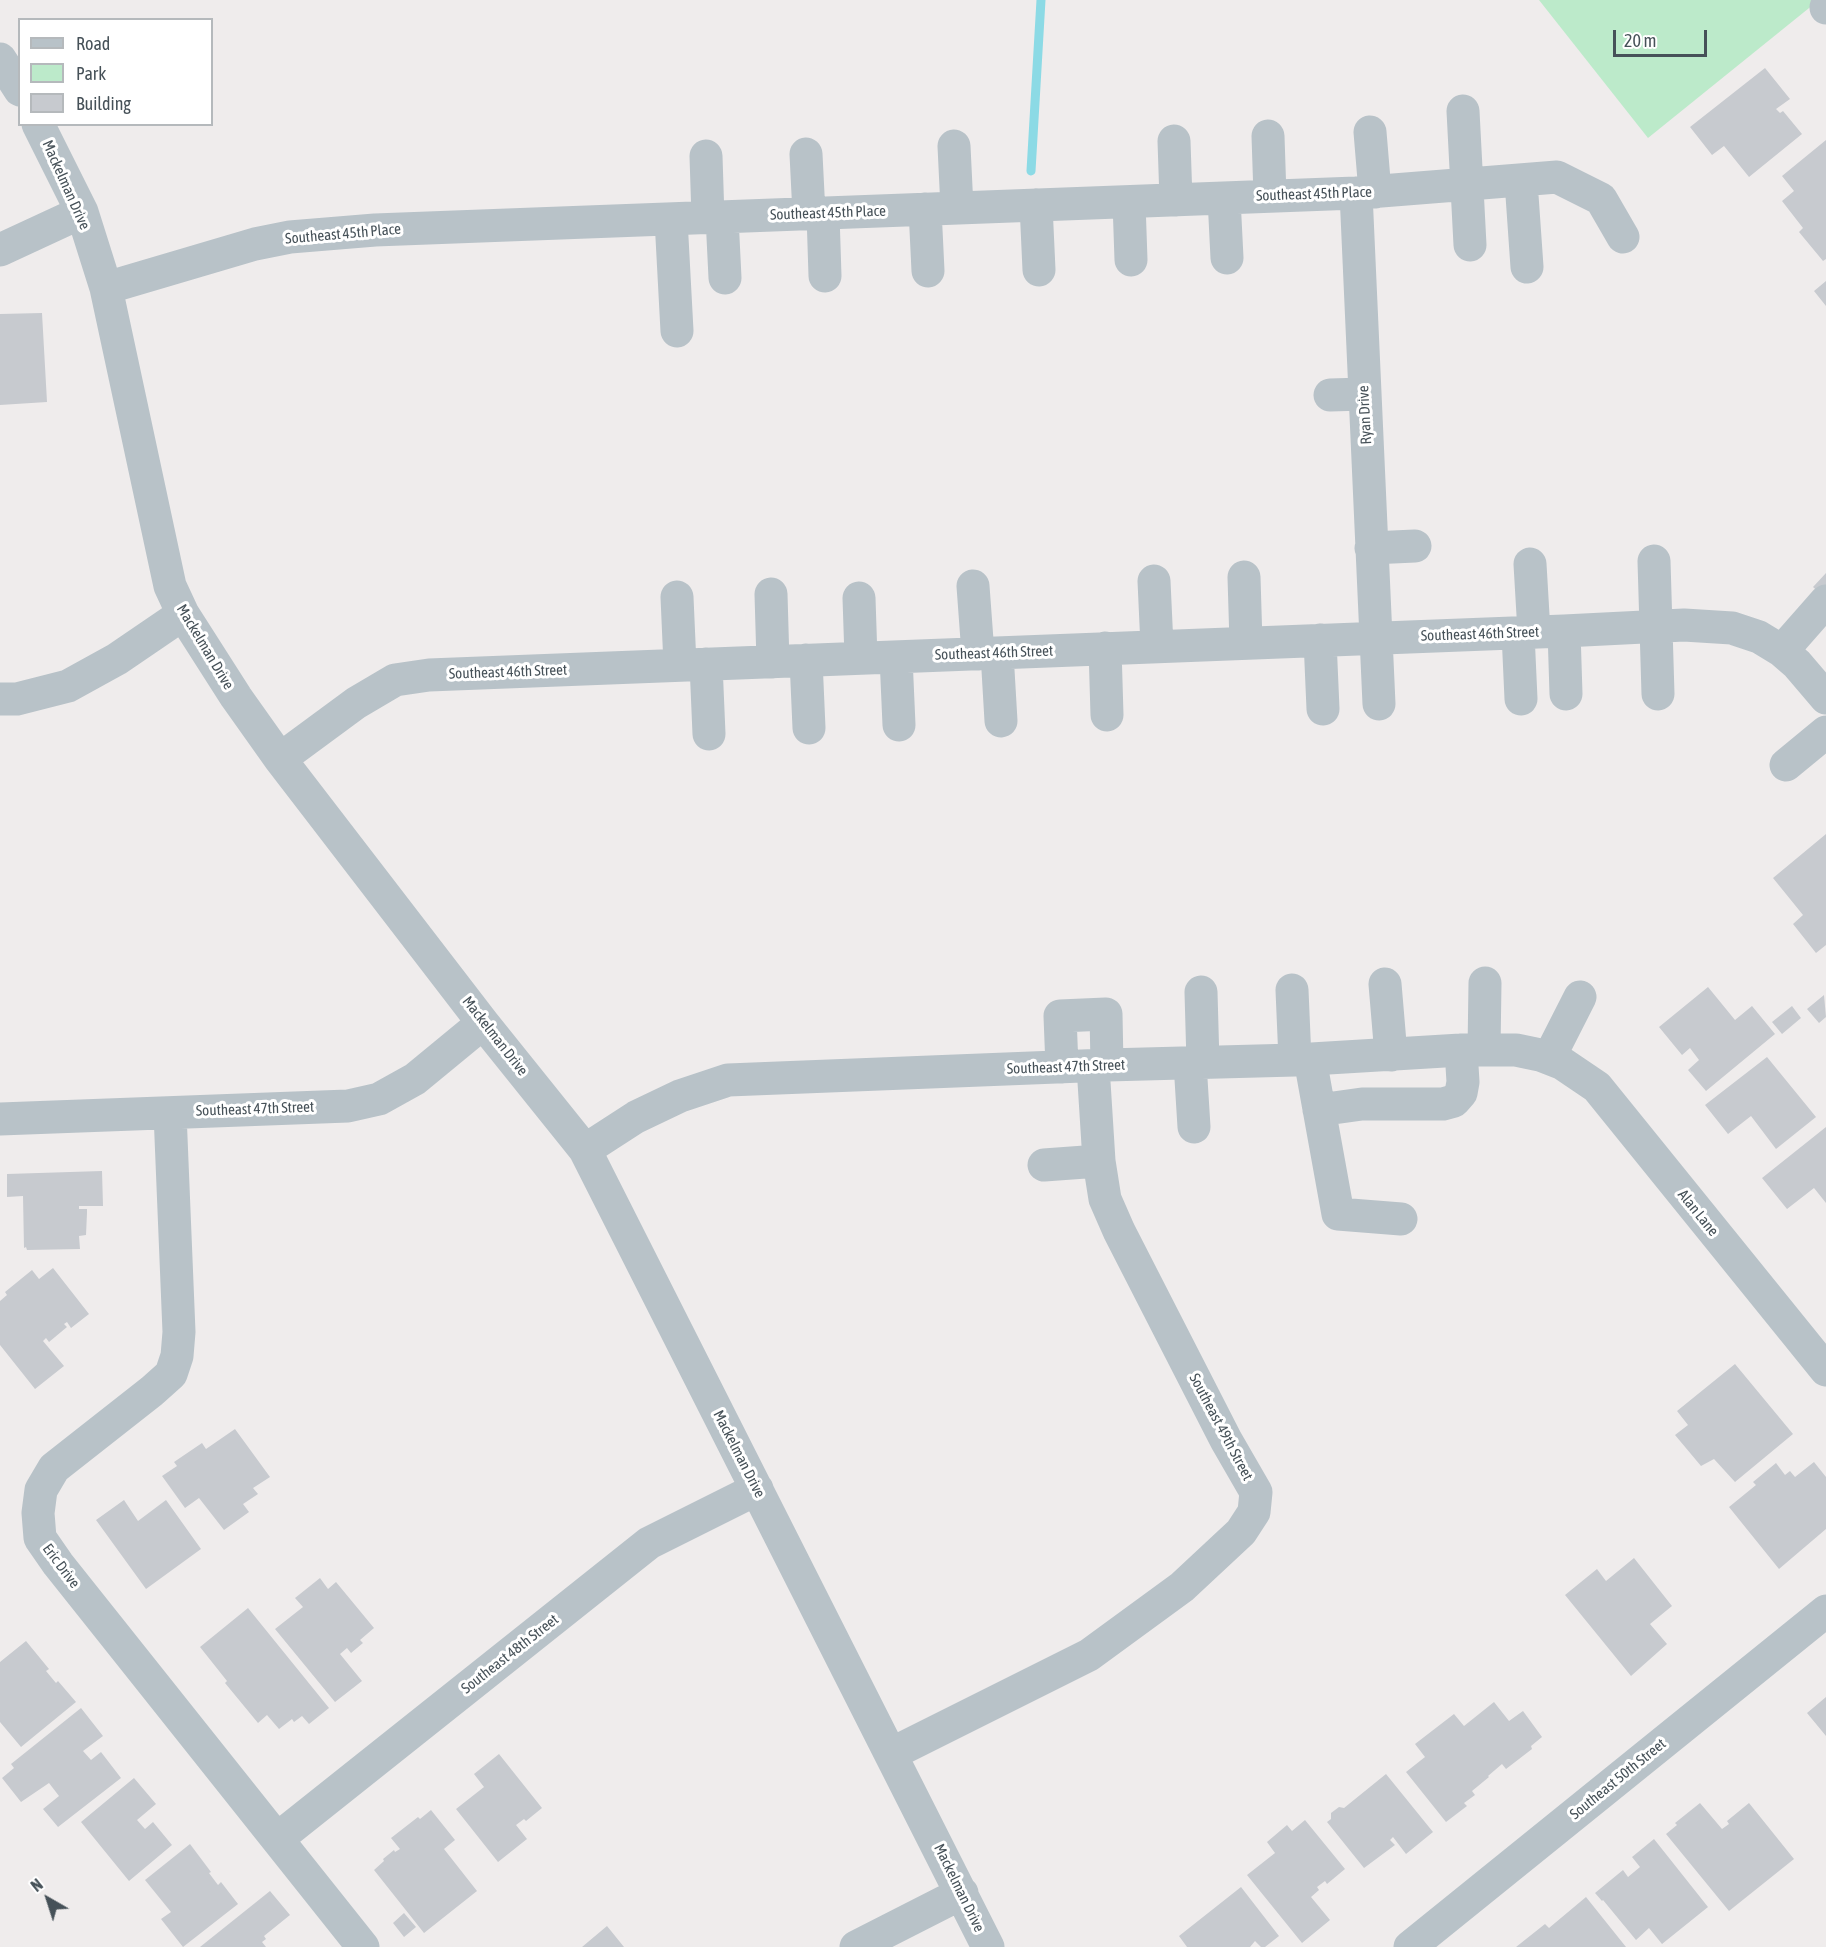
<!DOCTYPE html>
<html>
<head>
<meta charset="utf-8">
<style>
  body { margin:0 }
  #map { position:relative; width:1826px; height:1947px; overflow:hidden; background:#efecec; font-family:"Asap Condensed",sans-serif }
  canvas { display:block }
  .legend { position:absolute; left:18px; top:18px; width:195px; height:108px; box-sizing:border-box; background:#fff; border:2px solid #b5b9bc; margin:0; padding:8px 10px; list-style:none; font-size:18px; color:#465158 }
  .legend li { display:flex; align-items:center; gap:12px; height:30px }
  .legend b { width:30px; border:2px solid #b5b9bc }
  .north { position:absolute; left:18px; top:1869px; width:60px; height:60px; -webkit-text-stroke:4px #fff; paint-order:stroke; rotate:321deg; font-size:16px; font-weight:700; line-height:24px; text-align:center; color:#465158 }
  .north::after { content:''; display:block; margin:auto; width:21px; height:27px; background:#465158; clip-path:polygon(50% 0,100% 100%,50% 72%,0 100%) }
  .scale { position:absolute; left:1613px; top:30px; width:94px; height:27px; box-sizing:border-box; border:3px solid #465158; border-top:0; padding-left:8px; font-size:18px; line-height:21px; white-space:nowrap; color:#465158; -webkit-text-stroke:4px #fff; paint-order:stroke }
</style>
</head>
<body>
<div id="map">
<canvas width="1826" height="1947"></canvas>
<ul class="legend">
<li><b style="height:8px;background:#b8c2c8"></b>Road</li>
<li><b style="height:16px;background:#bceaca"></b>Park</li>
<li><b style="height:16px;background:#c7cacf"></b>Building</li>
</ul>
<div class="north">N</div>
<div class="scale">20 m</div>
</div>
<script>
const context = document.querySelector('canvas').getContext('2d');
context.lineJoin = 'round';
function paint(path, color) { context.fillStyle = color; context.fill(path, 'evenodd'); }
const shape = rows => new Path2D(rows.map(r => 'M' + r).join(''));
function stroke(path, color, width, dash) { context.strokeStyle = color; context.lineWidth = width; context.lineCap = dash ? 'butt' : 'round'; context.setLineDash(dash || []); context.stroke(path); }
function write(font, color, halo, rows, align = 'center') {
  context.font = font + ' "Asap Condensed",sans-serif'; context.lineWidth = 6; context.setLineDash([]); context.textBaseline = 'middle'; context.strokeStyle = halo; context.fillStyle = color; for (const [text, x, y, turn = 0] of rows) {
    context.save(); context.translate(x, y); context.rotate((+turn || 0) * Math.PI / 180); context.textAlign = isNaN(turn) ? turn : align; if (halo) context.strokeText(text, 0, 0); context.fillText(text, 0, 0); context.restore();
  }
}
const green = shape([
  [1539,0,1819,0,1648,138]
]);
const stream = shape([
  [1031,171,1041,0]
]);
const building = shape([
  [1765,68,1790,99,1776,109,1780,113,1783,111,1802,134,1749,177,1724,146,1712,155,1690,127],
  [1826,140,1826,259,1823,261,1799,232,1803,228,1782,201,1794,191,1782,176],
  [1826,281,1826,306,1814,291],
  [42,313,47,402,0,405,0,314],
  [1826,573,1826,599,1813,587],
  [1826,834,1826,945,1816,953,1793,924,1803,915,1773,878],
  [1708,987,1735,1020,1752,1006,1775,1034,1706,1091,1688,1070,1699,1060,1690,1048,1682,1055,1659,1027],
  [1824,995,1826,1017,1819,1023,1807,1009],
  [1792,1006,1801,1018,1782,1034,1772,1022],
  [1767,1057,1816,1117,1776,1149,1751,1116,1728,1134,1705,1105],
  [1826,1127,1826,1203,1814,1188,1787,1209,1762,1178],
  [102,1171,103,1206,79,1206,79,1209,87,1209,87,1213,86,1235,79,1236,80,1249,27,1250,26,1247,24,1248,23,1196,7,1197,7,1174],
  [53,1268,89,1314,71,1328,67,1322,64,1324,67,1327,49,1342,46,1338,43,1341,64,1366,35,1389,0,1345,0,1301,7,1295,5,1292,32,1270,39,1279],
  [1735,1364,1793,1434,1735,1482,1714,1459,1701,1466,1675,1435,1688,1425,1677,1411],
  [235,1429,270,1477,253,1488,258,1494,243,1504,249,1512,224,1530,199,1498,185,1508,162,1476,177,1466,174,1462,202,1443,206,1449],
  [1814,1462,1826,1477,1826,1529,1779,1569,1729,1507,1756,1485,1753,1482,1776,1463,1785,1475,1790,1471,1795,1477],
  [124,1500,138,1521,166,1500,201,1549,146,1589,96,1520],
  [1634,1558,1672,1606,1650,1624,1667,1644,1631,1676,1565,1595,1597,1569,1606,1581],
  [320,1578,328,1589,336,1582,374,1628,360,1640,363,1643,351,1653,347,1648,340,1654,362,1681,335,1702,275,1629,303,1607,295,1598],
  [248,1608,329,1708,309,1724,302,1716,294,1722,292,1719,279,1729,267,1715,258,1723,225,1683,227,1681,200,1647],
  [26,1641,49,1669,46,1671,56,1683,58,1681,76,1702,21,1747,0,1722,0,1662],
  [1826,1697,1826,1736,1807,1713],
  [1494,1702,1509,1721,1523,1711,1542,1737,1531,1746,1532,1749,1506,1769,1502,1764,1488,1776,1489,1777,1472,1791,1475,1795,1464,1803,1467,1806,1446,1822,1406,1772,1425,1757,1415,1744,1454,1714,1464,1726],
  [81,1708,103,1736,83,1751,91,1760,101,1752,121,1778,58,1827,43,1809,59,1796,49,1783,21,1802,2,1778,14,1768,11,1764],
  [499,1754,542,1808,526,1821,524,1819,516,1825,527,1839,498,1862,456,1809,484,1787,474,1774],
  [1386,1774,1433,1832,1406,1854,1393,1837,1390,1840,1395,1845,1364,1868,1327,1822,1331,1819,1331,1813,1339,1807,1344,1808],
  [134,1778,156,1804,137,1820,145,1829,153,1822,172,1845,129,1881,81,1822],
  [1700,1803,1722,1829,1729,1824,1727,1821,1749,1803,1794,1859,1729,1911,1666,1834,1677,1825,1675,1823],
  [431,1810,455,1840,444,1849,477,1891,424,1933,374,1870,384,1861,383,1859,394,1850,395,1852,400,1849,391,1838,418,1817,420,1819],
  [1305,1820,1345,1869,1327,1884,1325,1881,1317,1887,1319,1890,1311,1897,1330,1920,1302,1943,1247,1875,1275,1853,1267,1842,1287,1825,1292,1831],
  [1654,1839,1708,1907,1662,1944,1649,1928,1636,1940,1603,1900,1602,1901,1595,1893,1623,1870,1628,1877,1640,1867,1632,1857],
  [190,1844,211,1872,209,1873,218,1885,221,1882,238,1904,183,1947,161,1919,171,1912,145,1880],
  [1241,1887,1279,1936,1265,1947,1261,1947,1255,1941,1250,1947,1187,1947,1179,1936],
  [270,1891,290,1915,264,1936,266,1939,262,1942,266,1947,200,1947],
  [1586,1897,1626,1947,1516,1947,1545,1924,1549,1928],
  [404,1913,416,1927,404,1937,393,1923],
  [607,1926,624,1947,582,1947]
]);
const minor = shape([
  [1826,7,1826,8],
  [0,59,20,90],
  [1463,111,1470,245],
  [38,124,82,212,106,288,170,586,183,614,236,697,280,759,483,1023,585,1150,988,1947],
  [1370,132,1375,192],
  [1268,136,1270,196],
  [1174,141,1176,200],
  [954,146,957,208],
  [806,154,809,214],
  [706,156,708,218],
  [1521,181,1527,267],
  [1356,193,1379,704],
  [1224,198,1227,258],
  [1129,202,1131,260],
  [1036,205,1039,270],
  [925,209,928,271],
  [823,214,825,276],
  [722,217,725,278],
  [671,219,677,331],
  [0,250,82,212],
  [106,288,255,244,290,237,375,230,1356,193,1557,177,1601,199,1623,237],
  [1330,395,1364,394],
  [1371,548,1415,546],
  [1654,561,1658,694],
  [1530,564,1534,632],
  [1244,577,1246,643],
  [1154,581,1157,646],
  [973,586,978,654],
  [771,594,773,662],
  [677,597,680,665],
  [859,598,861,658],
  [1564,631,1566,694],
  [1518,633,1521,699],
  [1320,640,1323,709],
  [1105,648,1107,715],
  [1782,651,1826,601],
  [997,653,1001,721],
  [896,657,899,725],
  [806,660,809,728],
  [706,664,709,734],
  [0,699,17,699,68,686,117,659,183,614],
  [280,759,356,703,395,680,429,675,1564,631,1684,625,1732,628,1759,637,1782,651,1797,664,1826,698],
  [1786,765,1826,732],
  [1385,984,1391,1055],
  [1292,990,1295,1060],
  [1201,992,1203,1063],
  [1484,1050,1485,983],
  [1549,1058,1580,997],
  [1310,1059,1338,1214,1401,1219],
  [1190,1063,1194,1127],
  [1062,1067,1060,1016,1106,1014,1107,1065],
  [1319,1110,1362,1104,1443,1104,1454,1101,1461,1093,1463,1082,1461,1050],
  [170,1113,179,1332,177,1356,171,1374,152,1391,54,1468,41,1490,38,1513,40,1538,58,1564,363,1947],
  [0,1119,348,1106,379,1099,415,1079,483,1023],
  [585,1150,636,1117,680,1096,728,1080,1107,1065,1295,1060,1461,1050,1516,1050,1540,1055,1563,1064,1597,1087,1826,1370],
  [1044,1165,1099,1161],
  [891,1754,1089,1655,1182,1587,1241,1532,1254,1512,1256,1492,1226,1440,1119,1231,1105,1199,1099,1161,1093,1066],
  [277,1839,649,1543,757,1489],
  [856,1947,962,1893],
  [1410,1947,1826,1611]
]);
const streetNames = [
  ["Mackelman Drive",66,185,66],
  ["Southeast 45th Place",1314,194,-2],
  ["Southeast 45th Place",828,213,-2],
  ["Southeast 45th Place",343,234,-5],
  ["Ryan Drive",1365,415,-93],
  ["Southeast 46th Street",1480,634,-2],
  ["Mackelman Drive",205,647,59],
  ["Southeast 46th Street",994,653,-2],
  ["Southeast 46th Street",508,672,-2],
  ["Mackelman Drive",495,1036,52],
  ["Southeast 47th Street",1066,1067,-2],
  ["Southeast 47th Street",255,1109,-2],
  ["Alan Lane",1698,1213,51],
  ["Southeast 49th Street",1221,1427,62],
  ["Mackelman Drive",739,1454,63],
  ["Eric Drive",61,1566,53],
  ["Southeast 48th Street",510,1654,-38],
  ["Southeast 50th Street",1618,1779,-39],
  ["Mackelman Drive",959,1888,64]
];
paint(green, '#bceaca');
stroke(stream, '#8cdae5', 9);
paint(building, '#c7cacf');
stroke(minor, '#b8c2c8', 33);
write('15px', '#465158', '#fff', streetNames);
</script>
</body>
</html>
